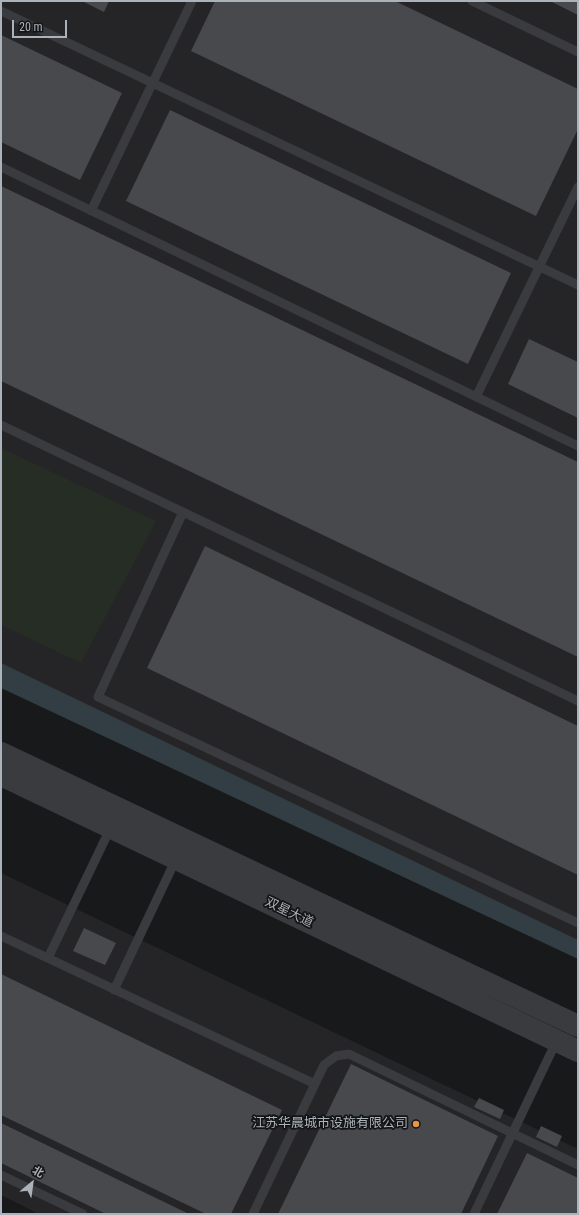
<!DOCTYPE html>
<html>
<head>
<meta charset="utf-8">
<style>
  body { margin:0 }
  #map { position:relative; width:579px; height:1215px; overflow:hidden; background:#18191a; font-family:"Roboto Condensed","Noto Sans SC",sans-serif }
  canvas { display:block }
  .frame { position:absolute; inset:0; border:2px solid #acb2b9; pointer-events:none }
  .north { position:absolute; left:12px; top:1163px; width:40px; height:40px; -webkit-text-stroke:3px #131415; paint-order:stroke; rotate:29deg; font-size:11px; font-weight:700; line-height:16px; text-align:center; color:#acb2b9 }
  .north::after { content:''; display:block; margin:auto; width:14px; height:18px; background:#acb2b9; clip-path:polygon(50% 0,100% 100%,50% 72%,0 100%) }
  .scale { position:absolute; left:12px; top:20px; width:55px; height:18px; box-sizing:border-box; border:2px solid #acb2b9; border-top:0; padding-left:5px; font-size:12px; line-height:14px; white-space:nowrap; color:#acb2b9; -webkit-text-stroke:3px #131415; paint-order:stroke }
</style>
</head>
<body>
<div id="map">
<canvas width="579" height="1215"></canvas>
<div class="frame"></div>
<div class="north">北</div>
<div class="scale">20 m</div>
</div>
<script>
const context = document.querySelector('canvas').getContext('2d');
context.lineJoin = 'round';
function paint(path, color) { context.fillStyle = color; context.fill(path, 'evenodd'); }
const shape = rows => new Path2D(rows.map(r => 'M' + r).join(''));
function stroke(path, color, width, dash) { context.strokeStyle = color; context.lineWidth = width; context.lineCap = dash ? 'butt' : 'round'; context.setLineDash(dash || []); context.stroke(path); }
function write(font, color, halo, rows, align = 'center') {
  context.font = font + ' "Roboto Condensed","Noto Sans SC",sans-serif'; context.lineWidth = 3.5; context.setLineDash([]); context.textBaseline = 'middle'; context.strokeStyle = halo; context.fillStyle = color; for (const [text, x, y, turn = 0] of rows) {
    context.save(); context.translate(x, y); context.rotate((+turn || 0) * Math.PI / 180); context.textAlign = isNaN(turn) ? turn : align; if (halo) context.strokeText(text, 0, 0); context.fillText(text, 0, 0); context.restore();
  }
}
const built = shape([
  [1,1,578,1,578,948,1,670],
  [1,873,578,1149,578,1214,39,1214,1,1195]
]);
const green = shape([
  [1,448,156,521,81,663,1,625]
]);
const water = shape([
  [1,663,578,940,578,959,1,688]
]);
const building = shape([
  [82,1,109,1,104,12],
  [215,1,395,1,578,89,578,129,536,216,191,51],
  [550,1,578,1,578,15],
  [1,35,122,93,80,180,1,142],
  [170,110,511,273,468,364,126,201],
  [1,186,578,462,578,657,1,381],
  [529,339,578,362,578,418,508,384],
  [205,546,578,726,578,875,147,668],
  [84,928,116,943,105,965,73,951],
  [1,974,282,1110,231,1214,206,1214,1,1115],
  [351,1064,498,1136,461,1214,278,1214],
  [479,1098,504,1110,500,1119,474,1107],
  [1,1123,189,1214,106,1214,1,1163],
  [541,1126,562,1136,557,1147,536,1137],
  [527,1153,578,1178,578,1214,497,1214]
]);
const service = shape([
  [472,1,578,52],
  [1,11,578,285],
  [1,167,578,446],
  [91,211,192,1],
  [476,397,578,187],
  [1,425,578,701],
  [183,512,98,697,578,923],
  [1,936,315,1084],
  [48,958,111,827],
  [114,990,176,859],
  [1,1175,83,1214],
  [253,1214,324,1065,336,1056,349,1054,578,1165],
  [474,1214,557,1040]
]);
const tertiary = shape([
  [1,753,578,1026],
  [1,775,578,1051]
]);
const markers = [
  [416,1124,4,"#e99642"]
];
const streetNames = [
  ["双星大道",289,913,26]
];
const poiNames = [
  ["江苏华晨城市设施有限公司",408,1124]
];
paint(built, '#252527');
paint(green, '#252d25');
paint(water, '#323e43');
paint(building, '#48494d');
stroke(service, '#3a3b3f', 9);
stroke(tertiary, '#3a3b3f', 22);
for (const [x, y, r, color] of markers) { const dot = new Path2D(); dot.arc(x, y, r, 0, 2 * Math.PI); context.fillStyle = color; context.fill(dot); stroke(dot, '#131415', 1.5); }
write('13px', '#acb2b9', '#131415', streetNames);
write('13px', '#acb2b9', '#131415', poiNames, 'right');
</script>
</body>
</html>
